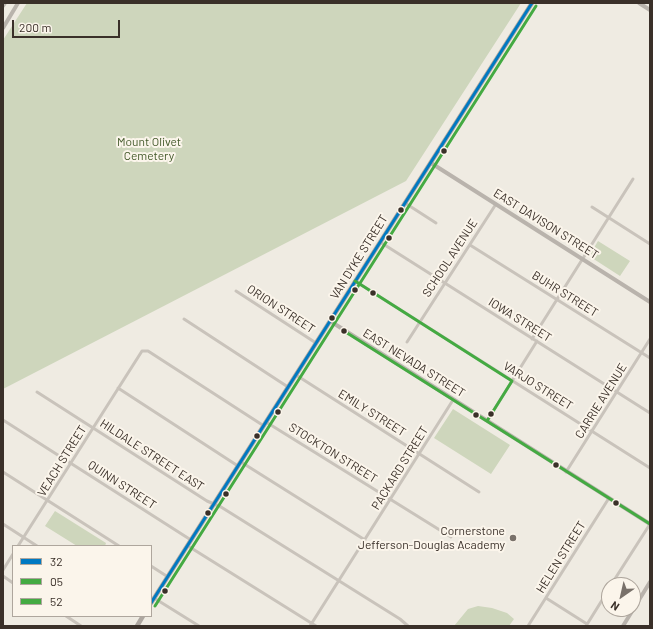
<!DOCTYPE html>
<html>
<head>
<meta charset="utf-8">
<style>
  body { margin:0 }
  #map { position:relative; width:653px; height:629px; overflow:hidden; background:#efebe2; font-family:Barlow,sans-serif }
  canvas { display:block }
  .frame { position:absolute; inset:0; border:4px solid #3a3029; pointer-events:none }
  .legend { position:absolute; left:12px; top:545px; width:140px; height:72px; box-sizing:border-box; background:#fbf5eb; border:1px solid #aea69d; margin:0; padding:5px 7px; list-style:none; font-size:12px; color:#3a3029 }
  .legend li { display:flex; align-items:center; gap:8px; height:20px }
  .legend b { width:20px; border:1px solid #aea69d }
  .north { position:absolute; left:601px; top:577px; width:40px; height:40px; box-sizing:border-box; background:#fbf5eb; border:1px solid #aea69d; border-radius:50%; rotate:214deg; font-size:11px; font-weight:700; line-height:16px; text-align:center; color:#3a3029 }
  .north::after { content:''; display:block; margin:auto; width:14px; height:18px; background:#79716a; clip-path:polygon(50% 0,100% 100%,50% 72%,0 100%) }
  .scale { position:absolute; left:12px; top:20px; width:108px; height:18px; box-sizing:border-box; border:2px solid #3a3029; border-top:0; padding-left:5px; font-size:12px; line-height:14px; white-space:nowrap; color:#3a3029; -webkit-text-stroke:3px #fbf5eb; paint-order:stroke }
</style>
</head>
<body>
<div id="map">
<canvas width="653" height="629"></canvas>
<div class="frame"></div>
<ul class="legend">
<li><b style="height:5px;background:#0079c2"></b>32</li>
<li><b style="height:5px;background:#44aa42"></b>05</li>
<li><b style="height:5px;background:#44aa42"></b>52</li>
</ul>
<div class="north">N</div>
<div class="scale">200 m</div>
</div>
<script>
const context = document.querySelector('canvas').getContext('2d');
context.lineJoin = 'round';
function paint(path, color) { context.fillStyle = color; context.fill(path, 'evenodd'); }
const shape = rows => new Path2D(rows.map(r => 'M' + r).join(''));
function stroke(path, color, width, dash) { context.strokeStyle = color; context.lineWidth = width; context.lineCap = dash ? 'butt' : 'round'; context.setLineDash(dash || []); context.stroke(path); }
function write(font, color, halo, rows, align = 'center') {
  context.font = font + ' Barlow,sans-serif'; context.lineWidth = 4; context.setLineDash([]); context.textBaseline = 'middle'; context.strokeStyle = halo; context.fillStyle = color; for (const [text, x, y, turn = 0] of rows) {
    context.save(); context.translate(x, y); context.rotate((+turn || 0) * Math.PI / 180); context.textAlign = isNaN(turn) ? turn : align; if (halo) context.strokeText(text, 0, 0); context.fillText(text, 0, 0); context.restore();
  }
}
const green = shape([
  [27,3,521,3,406,181,3,389,3,40],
  [598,241,630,261,620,276,589,256],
  [453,409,510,445,491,474,434,438],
  [55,511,106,543,105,546,77,546,45,526],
  [478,606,492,608,507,613,514,619,509,626,454,626,468,609]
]);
const street = shape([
  [405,203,436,223],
  [592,207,650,244],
  [380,242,650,413],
  [470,245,650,358],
  [355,281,650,468],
  [236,291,316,343],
  [184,319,288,387],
  [532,339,633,179],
  [407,342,496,204],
  [296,375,479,492],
  [118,388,238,466],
  [37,392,207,501,221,507,400,619,408,626],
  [3,420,191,540],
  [487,421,537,341],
  [266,422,451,537],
  [241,462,365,540],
  [3,472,119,546],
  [566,472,650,339],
  [3,524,37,546],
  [18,546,142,351,148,351,264,426],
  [188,546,316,626],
  [151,566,168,577],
  [3,570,13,554],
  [3,576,13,583],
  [611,585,650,524],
  [154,598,199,626],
  [546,598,587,624],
  [66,616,81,626],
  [310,626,453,400],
  [528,626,609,498],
  [586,626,609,589]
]);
const secondary = shape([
  [639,3,650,10],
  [3,6,5,3],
  [3,28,18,3],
  [431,163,650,302],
  [330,321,650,524],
  [623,626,650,582]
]);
const primary = shape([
  [151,603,532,3],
  [137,626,143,616]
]);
const bus1 = shape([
  [151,603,532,3]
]);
const bus2 = shape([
  [155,606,536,6]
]);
const bus3 = shape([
  [355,281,512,381,487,421],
  [344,331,650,524]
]);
const markers = [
  [444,151,3.5,"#3a3029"],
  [401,210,3.5,"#3a3029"],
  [389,238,3.5,"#3a3029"],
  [355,290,3.5,"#3a3029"],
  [373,293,3.5,"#3a3029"],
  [332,318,3.5,"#3a3029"],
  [344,331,3.5,"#3a3029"],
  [278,412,3.5,"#3a3029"],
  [491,414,3.5,"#3a3029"],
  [476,415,3.5,"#3a3029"],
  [257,436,3.5,"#3a3029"],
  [556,465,3.5,"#3a3029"],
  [226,494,3.5,"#3a3029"],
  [616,503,3.5,"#3a3029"],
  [208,513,3.5,"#3a3029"],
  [513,538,4,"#79716a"],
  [165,591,3.5,"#3a3029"]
];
const parkNames = [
  ["Mount Olivet",149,142],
  ["Cemetery",149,156]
];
const streetNames = [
  ["EAST DAVISON STREET",546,224,32],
  ["VAN DYKE STREET",359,257,-58],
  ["SCHOOL AVENUE",450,258,-57],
  ["BUHR STREET",565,294,32],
  ["ORION STREET",281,309,33],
  ["IOWA STREET",520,320,32],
  ["EAST NEVADA STREET",414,363,32],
  ["VARJO STREET",538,386,32],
  ["CARRIE AVENUE",601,401,-58],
  ["EMILY STREET",372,413,32],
  ["STOCKTON STREET",333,453,32],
  ["HILDALE STREET EAST",152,455,33],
  ["VEACH STREET",62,461,-58],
  ["PACKARD STREET",400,468,-58],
  ["QUINN STREET",122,485,33],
  ["HELEN STREET",561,557,-58]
];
const poiNames = [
  ["Cornerstone",505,531],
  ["Jefferson-Douglas Academy",505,545]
];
paint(green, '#ced6bc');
stroke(street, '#c9c3bb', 3);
stroke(secondary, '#b9b3ac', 4);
stroke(primary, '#aea7a0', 4.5);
stroke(bus1, '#0079c2', 3);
stroke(bus2, '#44aa42', 3);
stroke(bus3, '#44aa42', 3);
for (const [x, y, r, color] of markers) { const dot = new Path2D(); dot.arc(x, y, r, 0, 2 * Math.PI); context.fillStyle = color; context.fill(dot); stroke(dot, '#fbf5eb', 1.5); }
write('12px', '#445a2b', '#fbf5eb', parkNames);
write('12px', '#3a3029', '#fbf5eb', streetNames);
write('12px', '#3a3029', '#fbf5eb', poiNames, 'right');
</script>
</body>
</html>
